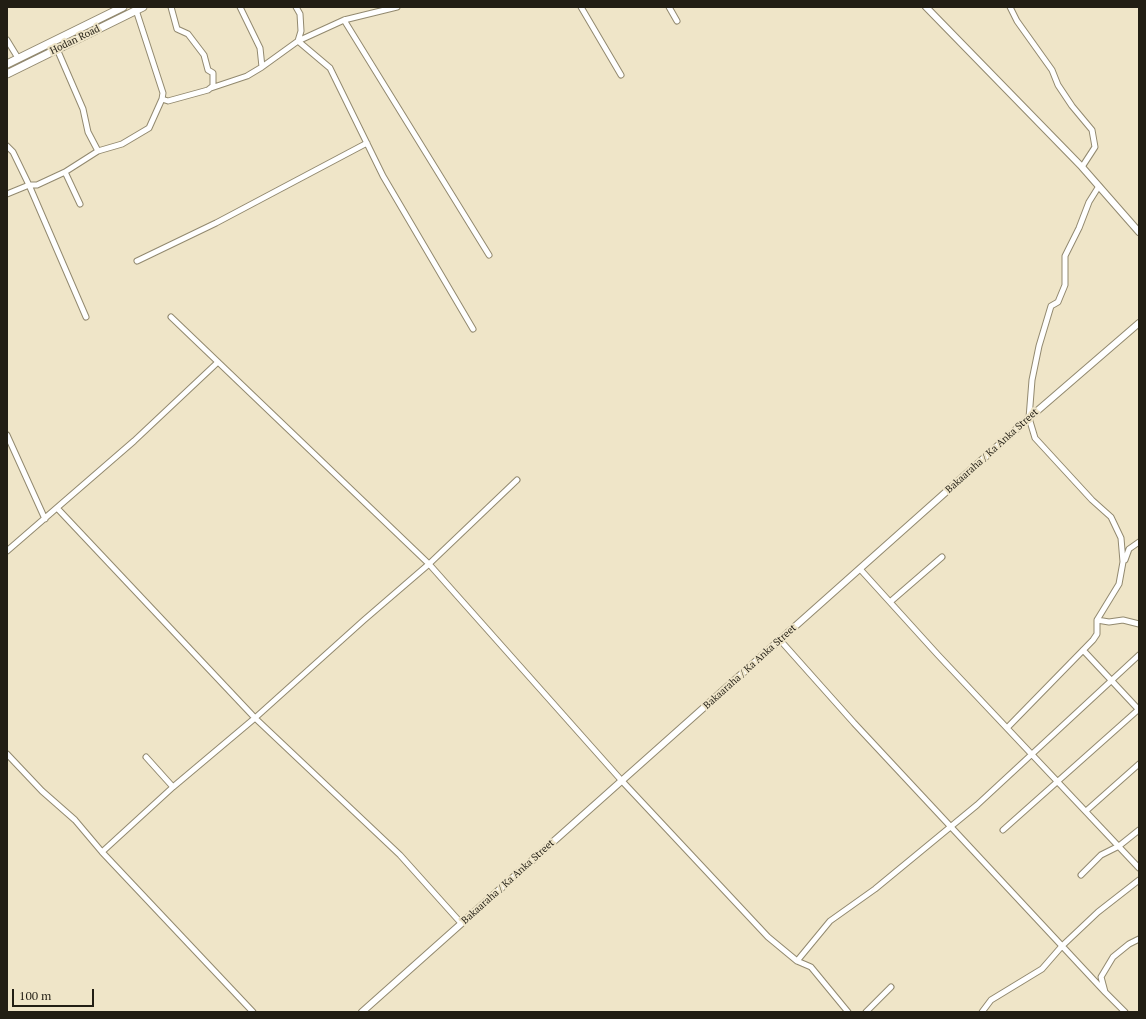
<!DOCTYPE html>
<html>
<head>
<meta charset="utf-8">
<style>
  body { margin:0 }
  #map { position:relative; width:1146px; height:1019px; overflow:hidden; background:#efe5c8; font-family:"PT Serif",serif }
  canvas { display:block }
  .frame { position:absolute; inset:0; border:8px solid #221e14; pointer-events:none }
  .scale { position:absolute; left:12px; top:989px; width:82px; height:18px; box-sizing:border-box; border:2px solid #221e14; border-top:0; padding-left:5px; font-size:12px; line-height:14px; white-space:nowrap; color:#221e14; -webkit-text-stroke:3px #efe5c8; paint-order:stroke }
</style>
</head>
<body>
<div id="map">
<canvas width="1146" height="1019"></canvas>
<div class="frame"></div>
<div class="scale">100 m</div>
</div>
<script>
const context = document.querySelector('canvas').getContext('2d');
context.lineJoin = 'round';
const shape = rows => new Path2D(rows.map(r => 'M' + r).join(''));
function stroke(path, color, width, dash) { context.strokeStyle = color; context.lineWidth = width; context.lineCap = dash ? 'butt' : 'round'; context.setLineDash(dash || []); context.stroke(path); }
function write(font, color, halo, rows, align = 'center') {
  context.font = font + ' "PT Serif",serif'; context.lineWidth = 4; context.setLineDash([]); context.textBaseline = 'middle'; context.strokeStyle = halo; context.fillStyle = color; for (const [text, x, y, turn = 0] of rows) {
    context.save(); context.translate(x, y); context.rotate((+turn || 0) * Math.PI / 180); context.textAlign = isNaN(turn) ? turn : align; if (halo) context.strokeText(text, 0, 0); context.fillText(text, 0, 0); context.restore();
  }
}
const minor = shape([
  [397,7,344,20,298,41,330,68,383,176,473,329],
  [581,7,621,75],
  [669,7,677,21],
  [1010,7,1017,21,1052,70,1058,85,1072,106,1092,130,1095,147,1082,167],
  [344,20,489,255],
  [7,40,18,58],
  [57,49,83,109,88,132,98,151,65,172],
  [262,67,298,41,301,31,300,14,296,7],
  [211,88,247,76,262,67,260,48,240,7],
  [162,99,168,101,208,90,213,86,213,73,208,70,204,55,188,34,177,29,171,7],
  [7,146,13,152,29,185,86,317],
  [98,151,122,144,149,128,162,99,163,93,136,10],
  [7,194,29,185,37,185,65,172,80,204],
  [137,261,216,223,367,143],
  [171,317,429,564,622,781,768,937,797,961,811,967,848,1012],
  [7,435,45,519],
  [57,508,255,718,364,620,429,564,517,480],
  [7,551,134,441,218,362],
  [1125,560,1129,549,1139,542],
  [860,569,938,655,1139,868],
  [890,602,942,557],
  [1097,620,1109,622,1123,620,1139,624],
  [780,640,854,723,1105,992],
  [1083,650,1139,710],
  [1007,728,1093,640,1097,634,1097,620,1119,584,1123,562,1121,538,1111,517,1092,500,1035,438,1029,418,1032,380,1039,346,1051,306,1058,302,1065,285,1065,256,1079,228,1089,202,1099,186],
  [7,754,42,791,75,820,102,852,253,1012],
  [146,757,173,787],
  [1086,811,1139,764],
  [1003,830,1139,709],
  [102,852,173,787,255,718,400,855,461,923],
  [1081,875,1101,855,1119,846,1139,830],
  [797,961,830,921,875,889,977,805,1139,655],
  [866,1012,891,987],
  [982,1012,991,1000,1042,969,1062,946,1098,912,1139,880],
  [1125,1012,1105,992,1101,977,1113,957,1129,944,1139,939]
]);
const tertiary = shape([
  [926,7,1082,167,1139,232],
  [362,1012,1029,418,1139,323]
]);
const secondary = shape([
  [7,64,123,7],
  [7,74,143,7]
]);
const streetNames = [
  ["Hodan Road",75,40,-26],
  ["Bakaaraha / Ka Anka Street",992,451,-42],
  ["Bakaaraha / Ka Anka Street",750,667,-42],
  ["Bakaaraha / Ka Anka Street",508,882,-42]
];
stroke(minor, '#92896f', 7);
stroke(tertiary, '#92896f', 8);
stroke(secondary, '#92896f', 9);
stroke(minor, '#fff', 5);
stroke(tertiary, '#fff', 6);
stroke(secondary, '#fff', 7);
write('10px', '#221e14', '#efe5c8', streetNames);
</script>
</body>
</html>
